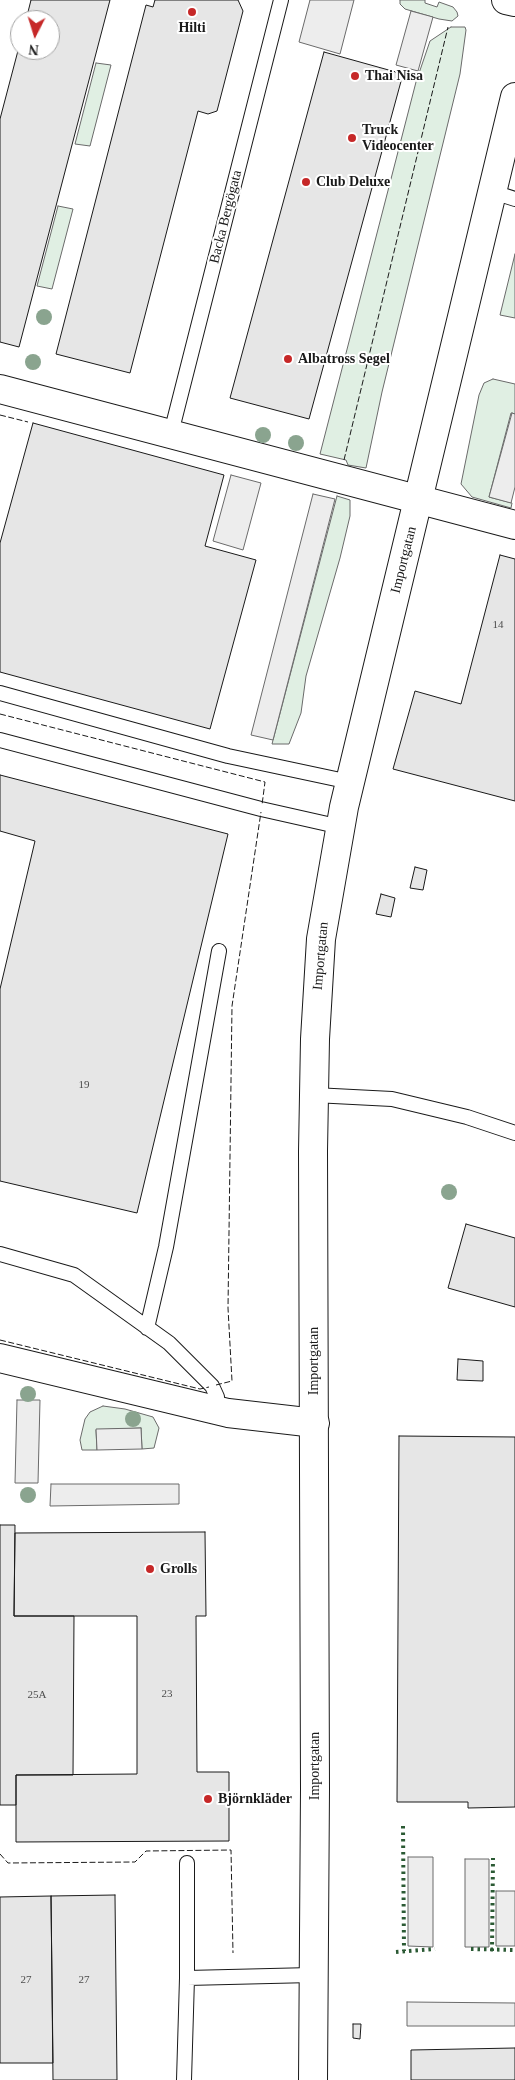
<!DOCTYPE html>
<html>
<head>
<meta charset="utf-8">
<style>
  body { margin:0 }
  #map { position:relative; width:515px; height:2080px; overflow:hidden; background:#fff; font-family:Georgia,serif }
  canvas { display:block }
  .north { position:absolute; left:10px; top:10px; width:50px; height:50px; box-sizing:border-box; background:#fff; border:1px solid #a3a3a3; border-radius:50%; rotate:185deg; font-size:14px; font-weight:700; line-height:20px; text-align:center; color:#1a1a1a }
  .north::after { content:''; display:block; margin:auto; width:18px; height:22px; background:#c62828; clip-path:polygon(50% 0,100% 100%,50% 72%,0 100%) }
</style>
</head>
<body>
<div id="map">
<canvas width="515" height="2080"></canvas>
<div class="north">N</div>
</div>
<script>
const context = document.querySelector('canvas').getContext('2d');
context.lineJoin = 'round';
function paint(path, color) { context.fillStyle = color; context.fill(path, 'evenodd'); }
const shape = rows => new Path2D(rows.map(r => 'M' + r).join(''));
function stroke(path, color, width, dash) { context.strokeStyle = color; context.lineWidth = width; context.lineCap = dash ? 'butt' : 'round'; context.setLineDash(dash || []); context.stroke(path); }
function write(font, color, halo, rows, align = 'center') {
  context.font = font + ' Georgia,serif'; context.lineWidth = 4; context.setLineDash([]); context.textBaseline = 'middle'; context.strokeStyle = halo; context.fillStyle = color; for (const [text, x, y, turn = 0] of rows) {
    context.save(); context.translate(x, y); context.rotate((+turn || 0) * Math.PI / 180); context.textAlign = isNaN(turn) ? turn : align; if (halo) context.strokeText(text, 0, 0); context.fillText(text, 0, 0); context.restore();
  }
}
const green = shape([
  [400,0,425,0,425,3,437,7,439,2,453,7,457,12,458,16,452,21,439,19,405,9,400,4,400,0],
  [451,27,465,27,466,30,460,74,382,392,366,468,348,465,346,460,320,454,416,82,430,41,451,27],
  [96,63,111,65,90,146,75,144,96,63],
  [58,206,73,209,52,289,37,286,58,206],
  [515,254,515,318,500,315,515,254],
  [493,379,515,384,515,414,511,413,489,497,512,503,511,508,472,497,461,484,479,395,484,383,493,379],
  [337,496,350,500,350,516,340,558,306,676,301,713,289,744,272,744,337,496],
  [103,1406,125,1409,153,1417,159,1428,154,1448,142,1449,141,1428,96,1430,97,1450,82,1450,80,1440,85,1419,90,1412,103,1406]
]);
const parking = shape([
  [310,0,354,0,340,54,299,42,310,0],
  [411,11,433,17,418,71,396,65,411,11],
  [512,413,515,414,515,487,511,503,489,497,512,413],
  [231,475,261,483,243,550,213,541,231,475],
  [313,494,335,499,273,740,251,735,313,494],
  [17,1400,40,1400,38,1483,15,1483,17,1400],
  [141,1428,142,1449,97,1450,96,1429,141,1428],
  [51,1484,179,1484,179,1504,50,1506,51,1484],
  [408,1857,433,1857,433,1947,408,1946,408,1857],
  [465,1859,489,1859,489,1947,465,1947,465,1859],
  [496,1891,515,1891,515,1946,496,1946,496,1891],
  [407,2002,515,2003,515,2026,407,2026,407,2002]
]);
const building = shape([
  [31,0,110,0,19,347,0,342,0,119,20,43,20,50,50,50,50,20,26,20,31,0],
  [155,0,238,0,243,11,217,111,208,114,198,111,130,373,56,354,146,5,153,7,155,0],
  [324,52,403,74,309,419,230,398,324,52],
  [33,423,224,475,205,546,256,560,210,729,0,672,0,543,33,423],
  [500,555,515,559,515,801,393,769,415,691,461,704,500,555],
  [0,775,228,834,137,1213,0,1181,0,989,35,841,0,831,0,775],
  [415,867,427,870,423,890,410,888,415,867],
  [381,894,395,898,391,917,376,914,381,894],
  [466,1224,515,1238,515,1307,448,1288,466,1224],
  [458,1359,483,1361,483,1381,457,1380,458,1359],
  [399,1436,515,1437,515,1807,468,1808,468,1802,397,1802,399,1436],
  [0,1525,15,1525,14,1616,74,1616,73,1775,16,1775,16,1805,0,1805,0,1525],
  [205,1532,206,1616,196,1616,197,1772,229,1772,229,1841,16,1842,16,1775,137,1774,137,1616,14,1616,15,1533,205,1532],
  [115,1895,117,2080,53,2080,51,1896,115,1895],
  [51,1896,53,2063,0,2063,0,1897,51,1896],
  [353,2024,361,2024,360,2039,353,2038,353,2024],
  [515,2048,515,2080,411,2080,411,2050,515,2048]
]);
const service = shape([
  [493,192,515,199],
  [171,433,281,0],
  [0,693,228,756,350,782],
  [0,740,261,809,341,827],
  [314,1095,392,1099,467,1117,515,1133],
  [0,1254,74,1275,169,1343,212,1386,217,1397,217,1411],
  [147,1328,166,1247,219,951],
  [187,1978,187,1863],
  [184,2080,187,1978,312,1975]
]);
const minor = shape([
  [506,0,515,2],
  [0,389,515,525],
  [0,1358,228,1413,315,1423]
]);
const tertiary = shape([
  [313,2080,315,1789,313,1151,315,1039,321,939,344,807,515,97]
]);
const hedge = shape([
  [403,1826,404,1951],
  [471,1949,515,1950],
  [492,1951,493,1858],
  [396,1952,435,1949]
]);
const fence = shape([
  [0,415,28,422],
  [344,460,448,27],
  [0,714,265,782,262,805],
  [0,1340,200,1389,209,1387],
  [216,1385,232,1381,228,1308,232,1006,261,812],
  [0,1854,8,1863,135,1862,146,1851,231,1850,233,1953]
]);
const trees = [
  [44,317],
  [33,362],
  [263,435],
  [296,443],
  [449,1192],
  [28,1394],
  [133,1419],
  [28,1495]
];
const markers = [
  [192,12,5,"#c62828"],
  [355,76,5,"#c62828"],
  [352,138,5,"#c62828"],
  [306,182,5,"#c62828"],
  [288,359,5,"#c62828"],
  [150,1569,5,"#c62828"],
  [208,1799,5,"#c62828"]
];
const numberNames = [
  ["14",498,625],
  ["19",84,1085],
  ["23",167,1694],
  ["25A",37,1695],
  ["27",26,1980],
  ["27",84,1980]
];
const poiNames = [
  ["Hilti",192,28,"center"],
  ["Thai Nisa",365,76],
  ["Truck",362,130],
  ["Videocenter",362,146],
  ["Club Deluxe",316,182],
  ["Albatross Segel",298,359],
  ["Grolls",160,1569],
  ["Björnkläder",218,1799]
];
const streetNames = [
  ["Backa Bergögata",226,217,-76],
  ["Importgatan",404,560,-76],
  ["Importgatan",321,956,-85],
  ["Importgatan",314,1361,-90],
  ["Importgatan",315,1766,-90]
];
paint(green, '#e0efe3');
stroke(green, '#6a6a6a', 1);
paint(parking, '#ededed');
stroke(parking, '#6a6a6a', 1);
paint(building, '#e6e6e6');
stroke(building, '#1a1a1a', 1);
stroke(service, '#1a1a1a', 16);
stroke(minor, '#1a1a1a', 30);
stroke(tertiary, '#1a1a1a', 30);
stroke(service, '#fff', 14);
stroke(minor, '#fff', 28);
stroke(tertiary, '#fff', 28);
stroke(hedge, '#2b5a34', 4, [2.5, 4]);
stroke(fence, '#1a1a1a', 1, [6, 2.5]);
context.fillStyle = '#8aa48f';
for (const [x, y] of trees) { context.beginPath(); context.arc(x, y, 8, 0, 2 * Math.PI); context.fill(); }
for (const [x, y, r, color] of markers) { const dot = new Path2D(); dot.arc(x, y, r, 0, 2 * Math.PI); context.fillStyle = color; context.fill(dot); stroke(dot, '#fff', 2); }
write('11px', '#4d4d4d', null, numberNames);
write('bold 14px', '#1a1a1a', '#fff', poiNames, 'left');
write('14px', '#1a1a1a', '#fff', streetNames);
</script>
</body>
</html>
